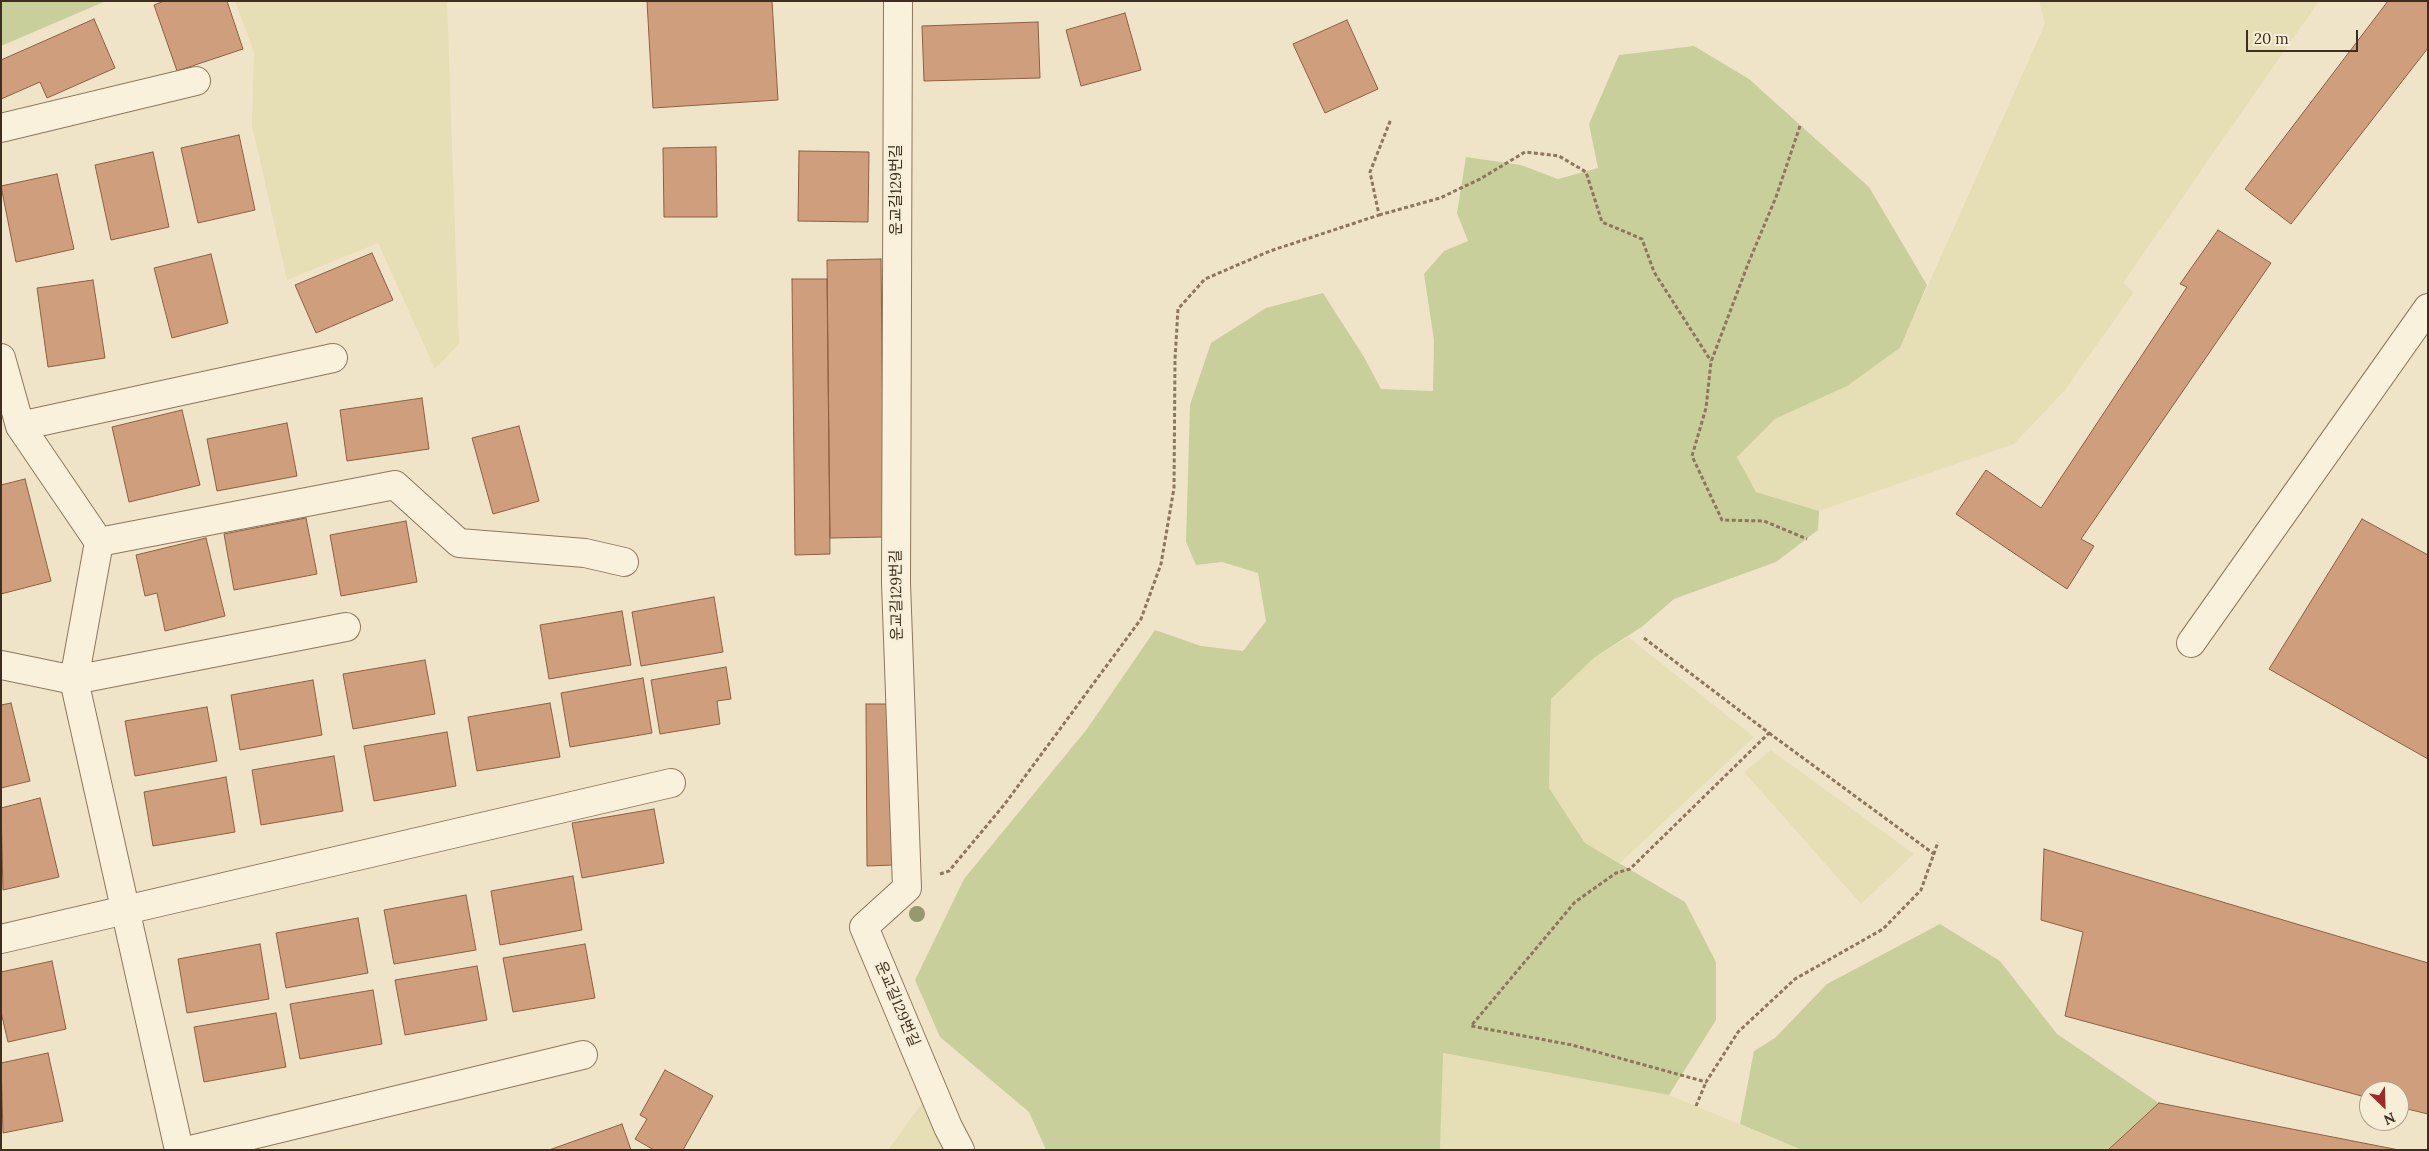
<!DOCTYPE html>
<html>
<head>
<meta charset="utf-8">
<style>
  body { margin:0 }
  #map { position:relative; width:2429px; height:1151px; overflow:hidden; background:#f0e4c8; font-family:Lora,serif }
  canvas { display:block }
  .frame { position:absolute; inset:0; border:2px solid #3d2e20; pointer-events:none }
  .north { position:absolute; left:2359px; top:1081px; width:50px; height:50px; box-sizing:border-box; background:#f7eed8; border:1px solid #ada18e; border-radius:50%; rotate:156deg; font-size:14px; font-weight:700; line-height:20px; text-align:center; color:#3d2e20 }
  .north::after { content:''; display:block; margin:auto; width:18px; height:22px; background:#9e2a2b; clip-path:polygon(50% 0,100% 100%,50% 72%,0 100%) }
  .scale { position:absolute; left:2246px; top:30px; width:112px; height:22px; box-sizing:border-box; border:2px solid #3d2e20; border-top:0; padding-left:6px; font-size:15px; line-height:18px; white-space:nowrap; color:#3d2e20; -webkit-text-stroke:4px #f7eed8; paint-order:stroke }
</style>
</head>
<body>
<div id="map">
<canvas width="2429" height="1151"></canvas>
<div class="frame"></div>
<div class="north">N</div>
<div class="scale">20 m</div>
</div>
<script>
const context = document.querySelector('canvas').getContext('2d');
context.lineJoin = 'round';
function paint(path, color) { context.fillStyle = color; context.fill(path, 'evenodd'); }
const shape = rows => new Path2D(rows.map(r => 'M' + r).join(''));
function stroke(path, color, width, dash) { context.strokeStyle = color; context.lineWidth = width; context.lineCap = dash ? 'butt' : 'round'; context.setLineDash(dash || []); context.stroke(path); }
function write(font, color, halo, rows, align = 'center') {
  context.font = font + ' Lora,"Noto Sans KR",serif'; context.lineWidth = 4; context.setLineDash([]); context.textBaseline = 'middle'; context.strokeStyle = halo; context.fillStyle = color; for (const [text, x, y, turn = 0] of rows) {
    context.save(); context.translate(x, y); context.rotate((+turn || 0) * Math.PI / 180); context.textAlign = isNaN(turn) ? turn : align; if (halo) context.strokeText(text, 0, 0); context.fillText(text, 0, 0); context.restore();
  }
}
const farmland = shape([
  [235,1,447,1,459,344,435,369,378,243,287,280,252,125,254,52],
  [2039,1,2319,1,2123,283,2134,292,2065,390,2014,444,1819,511,1756,492,1737,457,1775,419,1847,386,1900,348,2045,24],
  [1628,637,1754,737,1620,863,1585,843,1549,788,1551,699,1595,657],
  [1771,750,1914,854,1861,904,1744,772],
  [1442,1053,1669,1095,1802,1150,1440,1150],
  [923,1102,944,1150,888,1150]
]);
const green = shape([
  [1,1,106,1,1,46],
  [1694,46,1749,79,1869,187,1927,285,1900,348,1847,386,1775,419,1737,457,1756,492,1819,511,1818,530,1776,562,1674,599,1643,626,1595,657,1551,699,1549,788,1585,843,1685,902,1716,962,1716,1020,1669,1095,1443,1053,1440,1150,1046,1150,1029,1112,940,1037,915,980,964,879,1087,729,1155,630,1201,646,1243,651,1266,621,1258,573,1222,562,1196,565,1186,542,1190,405,1211,343,1266,308,1323,293,1364,357,1381,389,1433,391,1434,340,1424,274,1444,251,1468,241,1457,213,1466,157,1521,165,1558,179,1598,168,1589,124,1619,55],
  [1940,924,2000,961,2057,1034,2159,1103,2108,1150,1802,1150,1740,1124,1754,1051,1775,1038,1827,984]
]);
const building = shape([
  [164,1,227,1,243,49,177,71,154,5,164,1],
  [647,1,772,1,778,100,653,108,647,1],
  [2388,1,2428,1,2428,48,2291,224,2245,189,2388,1],
  [1125,13,1141,70,1081,86,1066,30,1125,13],
  [94,19,115,68,47,98,40,82,1,99,1,60,94,19],
  [1347,20,1378,89,1325,113,1293,44,1347,20],
  [1038,22,1040,78,924,81,922,26,1038,22],
  [239,135,255,210,198,223,181,148,239,135],
  [716,147,717,217,664,217,663,148,716,147],
  [799,151,869,152,868,222,798,221,799,151],
  [153,152,169,227,111,240,95,165,153,152],
  [57,174,74,249,16,262,1,186,57,174],
  [2218,230,2271,263,2081,539,2094,546,2067,589,1956,514,1986,470,2041,508,2187,287,2180,284,2218,230],
  [372,253,393,300,316,333,295,285,372,253],
  [211,254,228,323,172,338,154,268,211,254],
  [881,259,884,537,830,538,827,260,881,259],
  [792,279,827,279,830,554,795,555,792,279],
  [93,280,105,358,48,367,37,288,93,280],
  [422,398,429,449,347,461,340,410,422,398],
  [182,410,200,485,129,502,112,427,182,410],
  [287,423,297,476,217,491,207,439,287,423],
  [519,426,539,501,493,514,472,438,519,426],
  [25,479,51,581,1,594,1,485,25,479],
  [306,518,317,574,234,590,224,534,306,518],
  [2362,519,2428,555,2428,759,2269,669,2362,519],
  [406,521,417,582,341,596,330,535,406,521],
  [206,538,225,616,165,631,157,593,145,596,136,555,206,538],
  [714,597,723,652,641,666,632,612,714,597],
  [622,611,631,665,549,679,540,625,622,611],
  [425,660,435,714,353,729,343,674,425,660],
  [726,667,731,699,717,701,720,724,660,734,651,680,726,667],
  [643,678,652,733,570,747,561,693,643,678],
  [313,680,322,735,240,750,231,695,313,680],
  [11,703,30,781,1,788,1,705,11,703],
  [550,703,560,757,477,771,468,717,550,703],
  [866,704,892,704,893,865,867,866,866,704],
  [207,707,217,761,135,776,125,721,207,707],
  [447,732,456,786,374,801,364,746,447,732],
  [334,756,343,811,261,825,252,770,334,756],
  [226,777,235,832,153,846,144,792,226,777],
  [40,798,59,877,3,890,1,808,40,798],
  [654,809,664,863,582,878,572,823,654,809],
  [2044,849,2428,963,2428,1114,2399,1107,2399,1091,2369,1091,2369,1098,2065,1016,2083,932,2041,920,2044,849],
  [573,876,582,930,500,945,491,891,573,876],
  [466,895,476,950,394,964,384,910,466,895],
  [358,918,368,973,286,988,276,933,358,918],
  [260,944,269,999,187,1013,178,959,260,944],
  [585,944,595,998,513,1012,503,958,585,944],
  [52,961,66,1029,8,1042,1,1012,1,972,52,961],
  [477,966,487,1020,405,1035,395,980,477,966],
  [373,990,382,1044,300,1059,290,1004,373,990],
  [276,1013,286,1067,204,1082,194,1027,276,1013],
  [48,1053,63,1121,3,1133,1,1063,48,1053],
  [665,1070,713,1096,683,1150,654,1150,635,1139,647,1119,640,1115,665,1070],
  [2159,1103,2399,1150,2108,1150,2159,1103],
  [622,1124,631,1150,549,1150,622,1124]
]);
const path = shape([
  [1800,126,1776,197,1748,264,1711,362,1706,408,1692,456,1722,520,1764,521,1807,539],
  [1379,215,1440,198,1480,179,1525,152,1559,156,1586,172,1602,222,1642,239,1654,272,1711,361],
  [1644,638,1769,733,1630,869,1616,873,1575,902,1471,1026,1572,1045,1706,1082,1738,1032,1795,979,1883,929,1921,890,1938,842],
  [1769,733,1934,854],
  [940,874,949,871,1004,805,1141,619,1161,564,1174,488,1175,359,1178,309,1205,279,1270,251,1379,215,1370,172,1391,119],
  [1696,1106,1706,1082]
]);
const minor = shape([
  [898,1,896,583,907,888,864,927,948,1127,960,1150],
  [1,128,196,81],
  [1,358,20,426,99,542,74,680,179,1150],
  [20,426,333,358],
  [99,542,395,485,459,543,585,553,624,562],
  [2191,643,2428,308],
  [1,665,74,680,346,627],
  [1,939,671,783],
  [190,1150,583,1055]
]);
const trees = [
  [917,914]
];
const streetNames = [
  ["운교길129번길",897,190,-90],
  ["운교길129번길",897,595,-91],
  ["운교길129번길",897,1004,67]
];
paint(farmland, '#e6deb5');
paint(green, '#c9cf9b');
paint(building, '#cf9f7d');
stroke(building, '#8d5f41', 1);
stroke(minor, '#8d765c', 30);
stroke(path, '#8d765c', 3, [4, 2.5]);
stroke(minor, '#faf1dc', 28);
context.fillStyle = '#96986f';
for (const [x, y] of trees) { context.beginPath(); context.arc(x, y, 8, 0, 2 * Math.PI); context.fill(); }
write('15px', '#3d2e20', '#f7eed8', streetNames);
</script>
</body>
</html>
